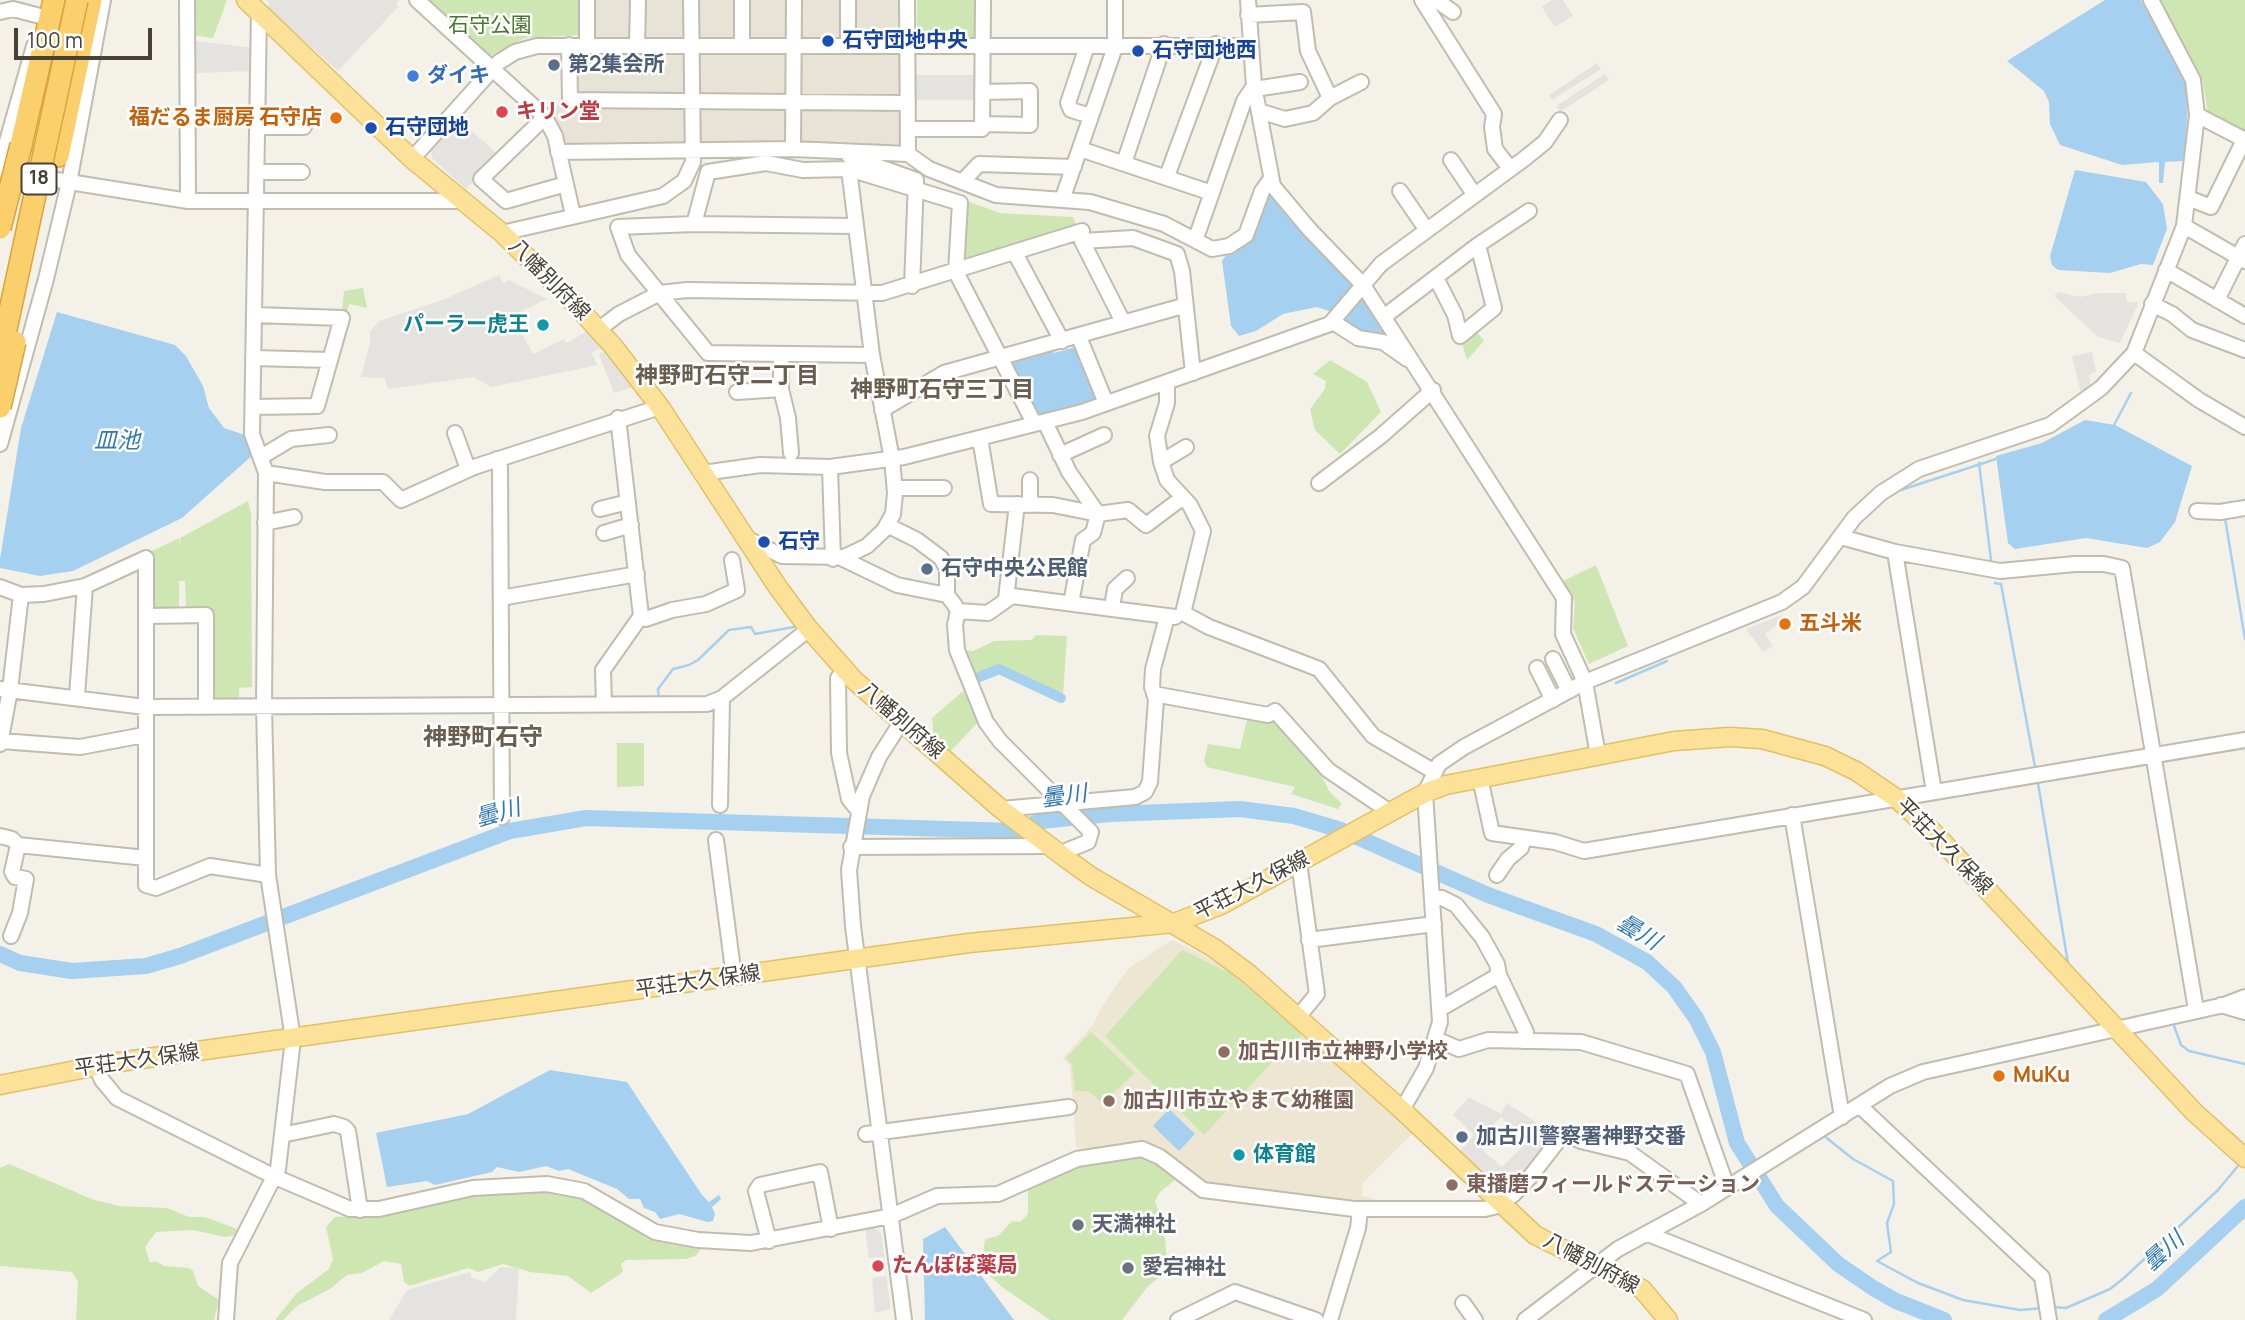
<!DOCTYPE html>
<html>
<head>
<meta charset="utf-8">
<style>
  body { margin:0 }
  #map { position:relative; width:2245px; height:1320px; overflow:hidden; background:#f4f1e8; font-family:Manrope,sans-serif }
  canvas { display:block }
  .scale { position:absolute; left:14px; top:28px; width:138px; height:32px; box-sizing:border-box; border:4px solid #474137; border-top:0; padding-left:9px; font-size:21px; line-height:24px; white-space:nowrap; color:#474137; -webkit-text-stroke:5px #fff; paint-order:stroke }
</style>
</head>
<body>
<div id="map">
<canvas width="2245" height="1320"></canvas>
<div class="scale">100 m</div>
</div>
<script>
const context = document.querySelector('canvas').getContext('2d');
context.lineJoin = 'round';
function paint(path, color) { context.fillStyle = color; context.fill(path, 'evenodd'); }
const shape = rows => new Path2D(rows.map(r => 'M' + r).join(''));
function stroke(path, color, width, dash) { context.strokeStyle = color; context.lineWidth = width; context.lineCap = dash ? 'butt' : 'round'; context.setLineDash(dash || []); context.stroke(path); }
function write(font, color, halo, rows, align = 'center') {
  context.font = font + ' Manrope,"Noto Sans JP",sans-serif'; context.lineWidth = 5; context.setLineDash([]); context.textBaseline = 'middle'; context.strokeStyle = halo; context.fillStyle = color; for (const [text, x, y, turn = 0] of rows) {
    context.save(); context.translate(x, y); context.rotate((+turn || 0) * Math.PI / 180); context.textAlign = isNaN(turn) ? turn : align; if (halo) context.strokeText(text, 0, 0); context.fillText(text, 0, 0); context.restore();
  }
}
const residential = shape([
  [591,0,913,0,913,40,591,37],
  [574,54,900,54,905,59,905,147,562,144,554,104,574,105]
]);
const education = shape([
  [1172,940,1237,972,1415,1131,1363,1183,1362,1196,1375,1199,1373,1207,1197,1183,1076,1147,1070,1065,1063,1058,1093,1025,1102,1006,1129,968]
]);
const green = shape([
  [192,0,227,0,213,38,191,35],
  [424,0,581,0,581,35,525,38,488,57],
  [917,0,978,0,978,33,972,38,920,38,917,35],
  [2159,0,2245,0,2245,134,2208,115,2203,82],
  [967,201,1000,213,1073,217,1076,225,969,259,964,257],
  [363,288,367,308,349,304,347,313,342,313,344,291],
  [1477,332,1484,341,1467,360,1461,340],
  [1330,360,1367,382,1381,412,1340,454,1315,430,1310,409,1325,389,1326,381,1313,374],
  [248,501,251,513,252,687,239,688,239,699,214,700,211,696,211,611,186,611,185,581,179,581,179,611,150,609,150,552,179,538,180,546,180,538],
  [1596,565,1628,646,1589,664,1573,628,1575,602,1561,582],
  [1036,635,1067,636,1063,695,1000,668,971,679,960,650,973,651,994,641,1032,640],
  [963,691,980,720,950,752,934,741,932,718],
  [1248,715,1273,718,1319,770,1329,791,1342,804,1338,809,1291,794,1295,787,1207,767,1204,761,1208,744,1240,749],
  [617,743,644,743,644,786,617,787],
  [1182,950,1230,973,1295,1026,1302,1035,1294,1044,1291,1042,1204,1135,1105,1036],
  [1091,1032,1135,1073,1102,1103,1088,1091,1075,1091,1072,1064,1066,1058],
  [1147,1152,1180,1176,1160,1192,1155,1201,1164,1227,1167,1260,1160,1277,1149,1285,1122,1320,1050,1320,1002,1287,981,1268,985,1239,998,1236,1012,1221,1020,1222,1028,1214,1028,1185,1068,1167],
  [9,1164,94,1200,119,1206,167,1208,189,1217,205,1217,237,1229,235,1235,225,1237,193,1230,156,1232,145,1247,150,1263,156,1261,164,1266,189,1268,193,1271,198,1286,219,1300,214,1320,76,1320,78,1282,72,1272,0,1266,0,1168],
  [534,1189,583,1198,699,1245,701,1249,696,1256,686,1259,626,1260,621,1264,623,1271,619,1275,591,1293,568,1276,530,1272,503,1264,478,1272,468,1268,409,1286,404,1282,401,1264,384,1261,362,1273,347,1275,330,1289,297,1306,283,1320,275,1320,297,1293,329,1269,333,1259,326,1227,335,1217,372,1215,459,1196]
]);
const parking = shape([
  [266,0,399,0,396,5,398,7,338,71,267,7,270,4],
  [1552,0,1563,0,1573,16,1555,27,1542,7],
  [195,41,255,48,255,71,194,73],
  [1597,63,1601,69,1552,100,1549,95],
  [1605,74,1609,80,1560,112,1556,106],
  [914,75,978,75,977,100,914,100],
  [459,120,498,154,466,189,432,158,431,151],
  [499,275,503,283,509,280,547,299,512,316,533,354,564,339,567,343,589,330,605,347,591,353,598,365,491,387,474,377,388,389,385,378,361,377,370,343,370,331,379,321,445,299],
  [2058,292,2080,297,2099,293,2126,293,2127,302,2139,302,2120,343,2098,337,2054,296],
  [607,349,636,386,614,393,599,354],
  [2092,352,2096,372,2089,375,2091,390,2082,397,2072,356],
  [1782,615,1786,618,1765,634,1773,646,1763,652,1746,629],
  [1469,1097,1501,1114,1507,1103,1551,1132,1553,1138,1528,1175,1521,1169,1503,1187,1509,1194,1501,1197,1457,1154,1474,1135,1453,1115],
  [1501,1117,1527,1142,1502,1167,1475,1143],
  [871,1226,881,1233,890,1304,890,1309,875,1313,872,1278,886,1276,883,1257,869,1258,865,1228],
  [501,1267,519,1268,516,1320,389,1320,407,1290,470,1272,472,1278,485,1282]
]);
const water = shape([
  [2105,0,2141,0,2189,90,2184,161,2165,162,2163,183,2159,183,2159,162,2122,165,2060,145,2050,124,2049,102,2044,91,2007,61],
  [2075,170,2146,182,2163,204,2167,229,2153,265,2141,264,2110,273,2058,270,2052,265,2050,256],
  [1268,193,1275,195,1356,287,1335,313,1317,307,1283,314,1256,331,1239,336,1231,326,1222,261,1226,255,1254,235],
  [1361,294,1403,347,1357,333,1341,321],
  [57,312,175,345,186,356,203,386,209,408,224,428,248,436,255,453,182,518,73,571,40,576,0,568,0,559,21,428],
  [1079,346,1098,402,1037,418,1010,365,1011,360,1052,348,1054,353],
  [2085,420,2115,425,2192,466,2175,522,2160,542,2147,548,2086,538,2015,549,2008,543,1996,456,2042,443],
  [550,1070,627,1082,702,1195,709,1202,719,1195,721,1199,712,1207,715,1214,713,1221,708,1222,679,1214,660,1219,655,1212,644,1208,640,1199,629,1199,617,1189,568,1169,559,1171,546,1166,519,1172,497,1167,492,1172,435,1185,427,1181,387,1187,376,1133,468,1114],
  [1169,1109,1195,1134,1179,1151,1153,1126],
  [945,1227,1014,1320,925,1320,923,1239]
]);
const stream = shape([
  [2114,425,2131,393],
  [1979,463,1991,560],
  [1901,490,1996,459],
  [2225,518,2245,639],
  [1995,583,2001,584,2035,767],
  [1616,683,1667,661],
  [659,700,658,689,673,669,689,665,698,660,729,630,751,627,755,634,794,627],
  [2038,783,2068,963],
  [2173,1023,2181,1045,2189,1051,2245,1064],
  [1823,1135,1853,1159,1893,1181,1894,1204,1887,1223,1891,1252,1877,1261,1918,1283,1963,1300,2020,1310,2043,1308],
  [2054,1307,2066,1308,2110,1289,2124,1278,2218,1190,2238,1166]
]);
const canal = shape([
  [972,680,999,669,1061,698]
]);
const river = shape([
  [0,954,20,963,72,971,146,966,180,956,510,831,586,818,1013,831,1041,821,1110,814,1240,809,1294,816,1341,830,1488,895,1596,934,1647,962,1674,987,1696,1018,1713,1052,1737,1143,1777,1206,1838,1264,1873,1288,1896,1301,1944,1320],
  [2106,1320,2157,1289,2245,1207]
]);
const minor = shape([
  [187,0,188,201],
  [417,0,545,117,555,136,573,215],
  [848,0,848,45],
  [907,0,908,154],
  [1248,0,1254,86,1273,186,1310,230,1363,285,1564,598,1563,634,1585,682,1598,755],
  [1422,0,1494,114,1492,127,1495,149,1509,167],
  [1436,0,1453,12],
  [0,12,13,9,44,17],
  [1248,15,1303,12,1308,51,1330,98],
  [569,45,570,100,908,103],
  [587,45,587,0],
  [637,45,638,0],
  [742,45,742,0],
  [1087,46,1068,103,1071,110,1091,116],
  [1255,89,1300,82],
  [982,92,1030,91,1030,125,983,124],
  [1259,111,1285,119,1313,113,1330,98,1361,82],
  [2197,115,2245,140],
  [545,117,481,179,506,201,566,184],
  [259,127,304,127],
  [909,129,982,129,983,0],
  [793,149,794,0],
  [1080,149,1212,193],
  [558,152,793,149,908,154,929,169,996,195,1090,202,1164,224,1212,249,1229,246,1246,235,1262,191,1270,180],
  [849,156,916,180,912,286],
  [412,159,499,62,515,52,537,46,1250,46],
  [1451,160,1474,194],
  [1124,163,1164,44],
  [0,166,34,46],
  [849,169,960,203,956,272,1034,423],
  [0,171,188,201,465,201],
  [258,172,302,172],
  [1167,176,1216,44],
  [962,182,979,164,1074,167],
  [1400,191,1426,229],
  [2188,198,2211,207,2244,140],
  [1062,200,1115,47,1115,0],
  [694,224,708,172,766,163,803,170,849,169,872,355,892,459,895,493,893,514,884,530,867,546,844,557,782,556,746,538],
  [856,226,694,224,618,227,628,255,708,353,872,355],
  [2184,226,2245,261],
  [502,233,663,196,684,181,693,162,691,0],
  [1196,238,1244,101,1254,86],
  [1015,253,1062,341],
  [2166,270,2245,316],
  [1436,278,1455,315,1460,336,1494,308,1478,245],
  [2217,300,2245,244],
  [2152,304,2172,314,2192,330,2245,350],
  [1385,316,1478,245,1529,211],
  [1123,322,1082,241,1133,238,1177,254,1182,271,1193,373],
  [1333,322,1358,338,1383,342,1407,359],
  [598,330,619,314,660,293,687,290,882,293,1082,231],
  [1079,337,1106,403],
  [2134,353,2199,400,2245,427],
  [781,355,781,389,788,418,791,453],
  [253,358,330,360],
  [1167,383,1167,403,1157,436,1161,462,1167,480,1190,505,1203,531,1183,613],
  [737,392,781,389],
  [253,407,317,406,342,318,255,315],
  [882,410,944,373,1183,306],
  [1045,422,1069,472,1098,514,1093,533,1083,540,1071,603],
  [455,433,468,469],
  [980,438,991,504,1053,505,1098,514,1128,510,1146,525,1182,498],
  [0,444,46,279,69,183,103,0],
  [1060,455,1104,435],
  [261,457,291,439,329,435],
  [497,459,500,467,502,817],
  [1161,462,1186,447],
  [830,467,833,559],
  [266,473,325,482,383,482,401,500,474,467,660,407],
  [703,473,760,465,830,467,904,457,1082,412,1330,324,1381,264,1524,159,1545,142,1560,120],
  [1319,483,1381,436,1433,390],
  [895,488,944,488],
  [1030,505,1030,480],
  [600,509,628,502],
  [2197,511,2220,512,2245,508],
  [265,523,294,517],
  [887,525,917,540,941,558,947,569,947,595],
  [604,533,631,525],
  [1841,537,1895,552,2000,571,2075,564,2104,564,2122,568,2196,1010],
  [1895,552,1934,792],
  [841,558,897,585,947,595,954,604,958,611,955,625,957,650,986,722,1000,741,1091,832,1088,842,1068,850,1064,857],
  [0,587,21,595,44,594,85,586,146,558,146,885,156,888,210,866,268,875],
  [501,598,637,574],
  [1006,599,1017,504],
  [1112,607,1115,589,1127,578],
  [958,611,988,613,1012,596,1175,617],
  [1183,613,1209,627,1319,669,1373,736,1433,771],
  [147,616,206,615,206,706],
  [641,616,646,619,672,610,706,604,737,590,732,560],
  [1553,659,1569,691],
  [1537,668,1553,700],
  [844,671,838,678,839,753,849,799,858,810],
  [0,689,145,707,707,704,722,698,809,629],
  [1154,694,1268,715,1275,711,1328,770,1390,812],
  [77,696,85,586],
  [604,704,603,670,641,616,618,418],
  [902,721,879,757,862,796,849,870,853,926,904,1320],
  [1,741,80,747,144,735],
  [0,744,10,690,21,595],
  [1480,778,1492,833,1555,842,1584,851,2245,740],
  [720,805,722,698],
  [1001,809,1135,797,1145,792,1150,782,1156,699,1152,687,1153,669,1167,617],
  [1792,815,1842,1117],
  [0,836,12,839,18,845,146,858],
  [716,840,734,977],
  [851,847,1050,846],
  [1497,875,1508,859,1521,848,1524,838],
  [1432,898,1442,898,1456,905,1482,937,1497,964,1499,975,1526,1032,1523,1041],
  [11,936,20,913,26,879,15,877,12,872,18,845],
  [1309,940,1434,924],
  [2221,1005,2245,1012],
  [1440,1009,1499,975],
  [1298,1017,1317,994,1299,862],
  [1436,1039,1459,1049,1488,1040,1581,1042,1687,1074,1727,1187],
  [96,1066,102,1080,117,1098,273,1176,350,1209,379,1209,473,1188,547,1184,584,1191,655,1232,698,1240,751,1243,891,1216,937,1196,998,1194,1077,1159,1142,1149,1160,1157,1203,1190,1354,1209,1485,1209,1501,1205],
  [1860,1106,2042,1277,2049,1320],
  [1402,1110,1426,1068,1440,1022,1425,793,1439,764,1464,747,1585,682,1782,602,1803,587,1854,518,1881,493,1919,469,2050,425,2101,388,2134,353,2184,226,2197,115,2193,80,2151,0],
  [866,1134,1069,1107],
  [282,1135,334,1124,344,1127,348,1131,360,1210],
  [1498,1202,1513,1195,1530,1177,1564,1133,1581,1141,1630,1153,1701,1204],
  [1648,1234,1864,1320],
  [769,1241,756,1191,760,1185,820,1172,831,1229],
  [1463,1303,1475,1320],
  [226,1320,230,1263,278,1169,293,1039,268,875,264,706,266,473,252,434,259,13],
  [1178,1320,1235,1292,1316,1320],
  [1330,1320,1358,1228,1360,1210],
  [1525,1320,1618,1249,1701,1204,1890,1086,1923,1072,2224,1005,2245,997]
]);
const major = shape([
  [246,0,412,159,502,233,573,302,613,346,660,407,777,586,809,629,854,680,1001,809,1064,857,1092,877,1214,948,1249,974,1402,1110,1535,1235,1642,1289,1668,1320],
  [0,1085,112,1063,969,943,1174,923,1221,905,1425,793,1446,785,1674,741,1730,737,1762,739,1825,756,1856,771,1896,798,1937,836,2194,1112,2245,1158]
]);
const highway = shape([
  [21,145,54,0],
  [58,156,91,0]
]);
const highwayBridge = shape([
  [0,228,21,145],
  [0,357,77,0],
  [0,407,15,342]
]);
const markers = [
  [828,41,7,"#1a4fb4"],
  [1138,51,7,"#1a4fb4"],
  [554,65,7,"#5c6f8a"],
  [413,76,7,"#3f7fe0"],
  [502,112,7,"#e0444e"],
  [336,118,7,"#e8710a"],
  [371,128,7,"#1a4fb4"],
  [543,325,7,"#0f9aa8"],
  [764,542,7,"#1a4fb4"],
  [927,569,7,"#5c6f8a"],
  [1785,624,7,"#e8710a"],
  [1224,1052,7,"#8d6e63"],
  [1999,1076,7,"#e8710a"],
  [1109,1101,7,"#8d6e63"],
  [1462,1137,7,"#5c6f8a"],
  [1239,1155,7,"#0f9aa8"],
  [1452,1185,7,"#8d6e63"],
  [1078,1225,7,"#6b7280"],
  [878,1266,7,"#e0444e"],
  [1128,1268,7,"#6b7280"]
];
const shields = [
  [39,179,35]
];
const shieldNames = [
  ["18",39,179]
];
const parkNames = [
  ["石守公園",490,26]
];
const transitNames = [
  ["石守団地中央",842,41],
  ["石守団地西",1152,51],
  ["石守団地",385,128],
  ["石守",778,542]
];
const serviceNames = [
  ["第2集会所",568,65],
  ["石守中央公民館",941,569],
  ["加古川警察署神野交番",1476,1137]
];
const shopNames = [
  ["ダイキ",427,76]
];
const healthNames = [
  ["キリン堂",516,112],
  ["たんぽぽ薬局",892,1266]
];
const foodNames = [
  ["福だるま厨房 石守店",322,118,"right"],
  ["五斗米",1799,624],
  ["MuKu",2013,1076]
];
const streetNames = [
  ["八幡別府線",549,280,45],
  ["八幡別府線",901,721,41],
  ["平荘大久保線",1944,847,45],
  ["平荘大久保線",1252,886,-27],
  ["平荘大久保線",698,982,-8],
  ["平荘大久保線",137,1061,-8],
  ["八幡別府線",1591,1264,28]
];
const cultureNames = [
  ["パーラー虎王",529,325],
  ["体育館",1253,1155,"left"]
];
const educationNames = [
  ["加古川市立神野小学校",1238,1052],
  ["加古川市立やまて幼稚園",1123,1101],
  ["東播磨フィールドステーション",1466,1185]
];
const worshipNames = [
  ["天満神社",1092,1225],
  ["愛宕神社",1142,1268]
];
const neighbourhoodNames = [
  ["神野町石守二丁目",727,377],
  ["神野町石守三丁目",942,391]
];
const waterNames = [
  ["皿池",117,442],
  ["曇川",1064,797,-8],
  ["曇川",498,814,-16],
  ["曇川",1638,933,31],
  ["曇川",2164,1252,-42]
];
const quarterNames = [
  ["神野町石守",483,738]
];
paint(residential, '#e8e3d7');
paint(education, '#ede6d3');
paint(green, '#cee7b2');
paint(parking, '#e5e3e0');
paint(water, '#a6d0ef');
stroke(stream, '#a6d0ef', 2.5);
stroke(canal, '#a6d0ef', 10);
stroke(river, '#a6d0ef', 16);
stroke(minor, '#c2bcae', 18);
stroke(major, '#e2c068', 21);
stroke(highway, '#dba43b', 24);
stroke(minor, '#fff', 14);
stroke(major, '#fce299', 18);
stroke(highway, '#fbcf6c', 21);
stroke(highwayBridge, '#dba43b', 24, []);
stroke(highwayBridge, '#fbcf6c', 21);
for (const [x, y, r, color] of markers) { const dot = new Path2D(); dot.arc(x, y, r, 0, 2 * Math.PI); context.fillStyle = color; context.fill(dot); stroke(dot, '#fff', 2.5); }
for (const [x, y, w] of shields) { const box = new Path2D(); box.roundRect(x - w / 2, y - 15.5, w, 31, 5); context.fillStyle = '#fff'; context.fill(box); stroke(box, '#474137', 2); }
write('bold 19px', '#474137', null, shieldNames);
write('21px', '#46792b', '#fff', parkNames);
write('bold 21px', '#164399', '#fff', transitNames, 'left');
write('bold 21px', '#4e5e75', '#fff', serviceNames, 'left');
write('bold 21px', '#366cbe', '#fff', shopNames, 'left');
write('bold 21px', '#be3a42', '#fff', healthNames, 'left');
write('bold 21px', '#c56008', '#fff', foodNames, 'left');
write('21px', '#474137', '#fff', streetNames);
write('bold 21px', '#0d838f', '#fff', cultureNames, 'right');
write('bold 21px', '#785e54', '#fff', educationNames, 'left');
write('bold 21px', '#5b616d', '#fff', worshipNames, 'left');
write('bold 23px', '#6a5f4e', '#fff', neighbourhoodNames);
write('italic 23px', '#3179b2', '#fff', waterNames);
write('bold 24px', '#6a5f4e', '#fff', quarterNames);
</script>
</body>
</html>
